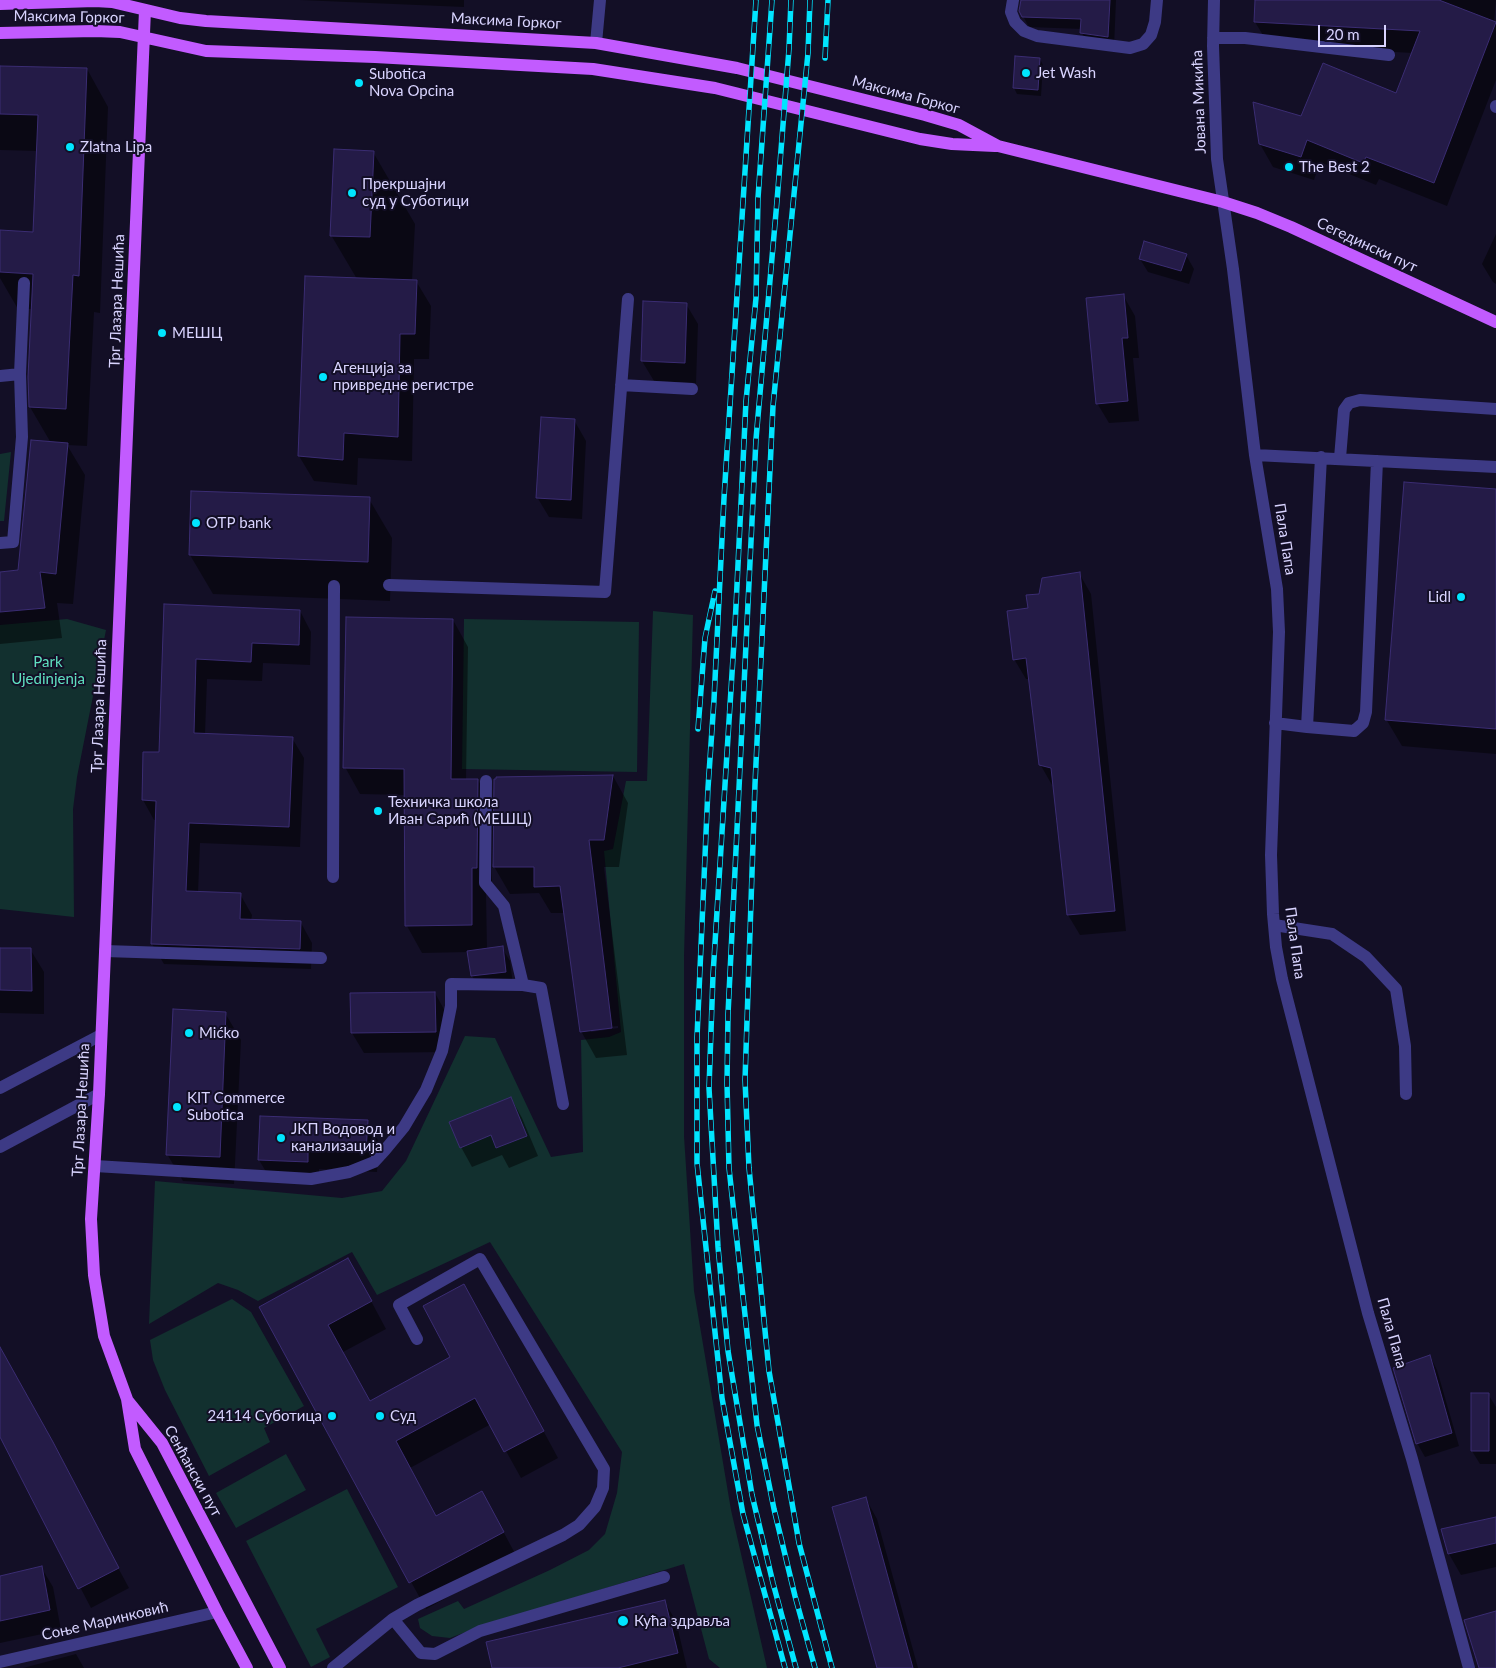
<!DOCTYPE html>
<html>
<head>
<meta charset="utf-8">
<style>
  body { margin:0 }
  #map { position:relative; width:1496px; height:1668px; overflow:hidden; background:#130f26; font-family:Lato,sans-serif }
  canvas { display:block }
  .scale { position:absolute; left:1318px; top:25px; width:68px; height:22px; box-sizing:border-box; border:2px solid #d9d4ff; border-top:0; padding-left:6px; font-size:15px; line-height:18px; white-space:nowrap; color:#d9d4ff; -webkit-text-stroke:4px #130f26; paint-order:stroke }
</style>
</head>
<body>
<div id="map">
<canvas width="1496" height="1668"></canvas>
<div class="scale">20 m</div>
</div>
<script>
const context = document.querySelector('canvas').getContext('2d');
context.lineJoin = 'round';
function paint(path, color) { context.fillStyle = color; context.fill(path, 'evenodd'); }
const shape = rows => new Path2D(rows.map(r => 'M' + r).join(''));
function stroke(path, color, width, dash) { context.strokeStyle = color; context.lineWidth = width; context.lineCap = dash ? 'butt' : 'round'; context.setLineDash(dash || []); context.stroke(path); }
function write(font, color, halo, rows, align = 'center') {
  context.font = font + ' Lato,sans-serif'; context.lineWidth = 4; context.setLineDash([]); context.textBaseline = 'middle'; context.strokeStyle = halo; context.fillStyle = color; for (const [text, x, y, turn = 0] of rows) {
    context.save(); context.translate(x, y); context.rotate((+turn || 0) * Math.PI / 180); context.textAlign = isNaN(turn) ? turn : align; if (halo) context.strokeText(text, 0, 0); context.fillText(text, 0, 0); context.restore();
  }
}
const green = shape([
  [11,452,4,521,0,521,0,454],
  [653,611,693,615,684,956,684,1136,694,1291,731,1510,767,1668,720,1668,709,1659,684,1564,476,1628,450,1638,432,1636,420,1628,418,1619,458,1601,464,1609,550,1570,589,1550,605,1534,617,1493,622,1452,490,1242,377,1295,352,1252,258,1301,238,1290,218,1283,149,1324,155,1181,342,1198,382,1191,406,1161,465,1036,495,1038,551,1157,583,1152,581,1040,609,1037,621,1032,604,851,613,849,626,781,647,781],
  [67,619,106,630,77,777,73,809,74,917,0,909,0,625],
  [464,619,639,622,637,772,462,769],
  [232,1299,251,1312,304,1406,264,1428,270,1442,209,1476,165,1390,153,1360,150,1340],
  [286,1454,306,1490,236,1528,216,1493],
  [347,1489,398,1587,316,1629,330,1657,311,1667,246,1541]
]);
const shadow = shape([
  [300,0,464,0,464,7],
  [1022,0,1116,0,1114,47,1088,44,1082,33,1082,29,1029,27,1023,16],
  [1257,0,1496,0,1494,23,1496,24,1496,80,1447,206,1379,179,1376,185,1320,162,1314,180,1273,167,1260,144,1302,118,1397,94,1413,53,1269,45,1255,22],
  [1016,57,1040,59,1043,65,1041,96,1017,94,1014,88],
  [0,67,87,69,108,107,100,313,94,312,87,446,67,445,85,475,73,604,57,603,62,638,0,644,0,573,20,572,51,443,30,407,33,309,18,309,0,278,0,232,34,233,38,151,0,150],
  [373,152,415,224,412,281,416,281,431,306,429,359,414,359,412,461,358,458,357,485,314,481,299,456,357,279,331,235],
  [1496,234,1496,284,1493,282,1482,264],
  [1186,255,1194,269,1189,284,1148,272,1140,259],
  [1123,295,1135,316,1139,358,1133,358,1139,421,1109,423,1097,403],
  [686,304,698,324,696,383,654,381,642,361],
  [574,420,586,441,582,519,549,517,537,497],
  [1496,491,1496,754,1402,746,1386,719],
  [369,499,392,538,390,601,213,594,190,555],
  [1079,573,1091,594,1126,931,1080,935,1068,915,1055,785,1052,785,1040,764,1030,679,1026,679,1014,659,1040,595],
  [166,606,300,611,311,632,310,665,263,663,262,681,207,679,205,734,292,738,304,758,300,847,200,843,198,893,240,894,252,915,251,921,301,923,312,943,311,969,164,964,152,944,157,820,154,820,143,800,160,754],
  [453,620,468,647,466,780,478,780,495,810,613,776,628,803,619,867,604,867,627,1055,596,1058,581,1031,565,913,551,913,539,893,510,894,492,863,492,894,486,894,487,950,502,948,510,961,513,985,480,989,472,976,469,952,422,953,407,926,405,795,360,794,345,767],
  [618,1026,618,1028,591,1032,591,1029],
  [30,949,44,972,44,1014,0,1013,0,950],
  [435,993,446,1013,447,1052,364,1053,352,1033,351,994],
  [225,1013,241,1040,234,1184,183,1181,167,1154],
  [511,1098,522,1118,538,1156,509,1168,502,1155,472,1167,461,1147],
  [261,1117,367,1122,379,1142,377,1172,319,1169,319,1182,271,1180,259,1160],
  [363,1286,386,1329,343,1352,370,1402,452,1358,479,1312,558,1458,521,1478,491,1424,410,1468,436,1517,497,1520,518,1559,426,1609,260,1307],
  [0,1349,129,1588,91,1608,0,1434],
  [1430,1356,1437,1370,1459,1446,1425,1457,1417,1443],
  [1488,1394,1496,1407,1496,1464,1480,1464,1472,1451],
  [866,1499,877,1519,918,1668,878,1668],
  [1496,1518,1496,1567,1461,1575,1449,1554],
  [41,1567,53,1587,61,1630,0,1643,0,1577],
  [664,1601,676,1621,687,1668,493,1668],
  [76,1654,84,1668,23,1668]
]);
const building = shape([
  [1021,0,1110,0,1108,37,1080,33,1081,19,1022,17,1019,11,1021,0],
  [1255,0,1439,0,1496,22,1434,183,1366,157,1363,163,1307,140,1301,157,1259,144,1253,102,1301,116,1323,63,1396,93,1420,31,1254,22,1255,0],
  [1015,56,1040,58,1038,90,1013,88,1015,56],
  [0,66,87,68,79,276,73,275,66,409,29,407,28,377,33,274,0,272,0,230,33,232,38,115,0,114,0,66],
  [334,149,374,151,370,237,330,236,334,149],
  [1144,241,1187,254,1181,271,1139,259,1144,241],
  [305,276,417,280,415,334,400,334,398,437,344,433,343,460,298,456,305,276],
  [1124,294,1128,338,1122,338,1128,401,1096,404,1086,298,1124,294],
  [643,301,687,303,685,363,641,361,643,301],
  [541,417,575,419,571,500,536,498,541,417],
  [31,440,68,443,56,574,40,572,45,608,0,612,0,572,18,570,31,440],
  [1404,482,1496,489,1496,729,1385,720,1404,482],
  [191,491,370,497,368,562,189,555,191,491],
  [1080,572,1115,911,1067,915,1051,768,1039,765,1026,658,1013,660,1007,611,1028,608,1026,595,1039,594,1042,578,1080,572],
  [164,604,300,610,299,645,252,643,251,662,196,659,194,733,293,737,289,827,189,823,186,891,241,893,240,919,301,921,300,949,151,944,156,801,142,800,143,752,159,752,164,604],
  [346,617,453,619,451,779,478,779,477,868,472,868,472,925,405,926,404,769,343,768,346,617],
  [613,775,604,840,589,840,612,1028,580,1032,560,886,534,887,534,867,493,867,494,779,496,779,496,777,613,775],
  [503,946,506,972,471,976,467,951,503,946],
  [0,948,31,948,32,991,0,990,0,948],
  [435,992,436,1032,351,1033,350,993,435,992],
  [173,1009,226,1012,220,1157,166,1155,173,1009],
  [511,1097,527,1136,496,1148,491,1135,460,1148,449,1122,511,1097],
  [260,1116,368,1120,366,1152,308,1149,308,1162,258,1160,260,1116],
  [348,1258,372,1301,328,1325,370,1401,450,1357,423,1306,464,1284,544,1431,504,1452,475,1398,396,1441,436,1516,482,1491,504,1532,409,1583,259,1307,348,1258],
  [0,1347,53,1442,119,1568,78,1589,0,1437,0,1347],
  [1430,1355,1452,1433,1416,1444,1393,1368,1430,1355],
  [1471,1393,1489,1393,1489,1451,1471,1451,1471,1393],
  [866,1497,913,1668,877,1668,832,1507,866,1497],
  [1496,1517,1496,1543,1448,1554,1441,1529,1496,1517],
  [42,1566,50,1610,0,1621,0,1576,42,1566],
  [665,1600,678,1653,618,1668,492,1668,486,1642,665,1600],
  [1496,1611,1496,1668,1479,1668,1464,1620,1496,1611]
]);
const minor = shape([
  [1013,0,1011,12,1015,22,1024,31,1037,36,1130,48,1143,44,1151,35,1155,22,1157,0],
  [1214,0,1213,46,1217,159,1233,269,1255,455,1277,589,1279,632,1271,855,1273,914,1276,947,1282,979,1368,1313,1412,1459,1469,1668],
  [1213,38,1245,38,1389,55],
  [596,43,600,0],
  [1496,106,1496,107],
  [0,376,20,374],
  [621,385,692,389],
  [1255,455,1496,467],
  [1340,458,1344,410,1349,403,1360,400,1496,409],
  [0,543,13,542,22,437,20,374,24,283],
  [389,585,605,592,628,299],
  [1275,723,1307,727,1354,731,1363,723,1366,712,1377,461],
  [1307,727,1321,457],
  [486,781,485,883,504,906,523,985,541,988,563,1104],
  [333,877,334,586],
  [1274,925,1332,934,1366,957,1396,989,1405,1046,1406,1094],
  [105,951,321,958],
  [0,1088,101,1035],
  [0,1147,99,1094],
  [95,1166,311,1179,349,1172,374,1162,385,1150,404,1127,426,1090,442,1051,451,1006,451,984,523,985],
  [393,1619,421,1653,435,1654,480,1631,664,1577],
  [0,1662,217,1612],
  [333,1668,393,1619,417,1605,563,1535,579,1525,595,1507,603,1488,604,1469,480,1259,399,1305,417,1339]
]);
const major = shape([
  [0,4,95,1,112,2,180,18,206,21,596,43,737,68,925,115,959,125,998,146,1223,202,1257,213,1291,227,1496,322],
  [145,10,99,1094,91,1219,94,1275,104,1336,127,1399,135,1449,217,1612,247,1668],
  [0,33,95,31,120,32,206,51,375,57,593,69,715,88,920,139,952,144,995,146],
  [128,1401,162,1443,280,1668]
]);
const rail = shape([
  [756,0,724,498,714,700,708,788,697,1037,697,1163,722,1398,743,1514,785,1668],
  [772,0,758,198,756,298,746,401,735,626,713,975,709,1088,718,1247,728,1351,752,1495,773,1583,796,1668],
  [791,0,789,49,777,201,756,439,728,1014,727,1083,729,1168,757,1425,774,1509,795,1596,815,1668],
  [810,0,808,53,773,406,755,784,745,1080,749,1168,769,1371,799,1543,832,1668],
  [825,58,828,0],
  [698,729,705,638,715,591]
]);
const markers = [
  [1026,73,5,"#00e5ff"],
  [359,83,5,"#00e5ff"],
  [70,147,5,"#00e5ff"],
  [1289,167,5,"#00e5ff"],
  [352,193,5,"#00e5ff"],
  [162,333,5,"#00e5ff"],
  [323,377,5,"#00e5ff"],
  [196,523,5,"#00e5ff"],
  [1461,597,5,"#00e5ff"],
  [378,811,5,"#00e5ff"],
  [189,1033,5,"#00e5ff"],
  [177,1107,5,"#00e5ff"],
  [281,1138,5,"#00e5ff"],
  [332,1416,5,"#00e5ff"],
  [380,1416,5,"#00e5ff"],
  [623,1621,6,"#00e5ff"]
];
const streetNames = [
  ["Максима Горког",69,17,1],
  ["Максима Горког",506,21,3],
  ["Максима Горког",906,95,15],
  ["Јована Микића",1199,102,-92],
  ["Сегедински пут",1367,245,25],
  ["Трг Лазара Нешића",117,301,-88],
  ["Пала Папа",1285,539,81],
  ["Трг Лазара Нешића",99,706,-88],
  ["Пала Папа",1295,943,82],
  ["Трг Лазара Нешића",81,1110,-87],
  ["Пала Папа",1392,1333,74],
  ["Сенћански пут",193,1471,61],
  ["Соње Маринковић",105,1621,-13]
];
const poiNames = [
  ["Jet Wash",1036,73],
  ["Subotica",369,74],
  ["Nova Opcina",369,91],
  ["Zlatna Lipa",80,147],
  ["The Best 2",1299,167],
  ["Прекршајни",362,184],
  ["суд у Суботици",362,201],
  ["МЕШЦ",172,333],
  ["Агенција за",333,368],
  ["привредне регистре",333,385],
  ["OTP bank",206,523],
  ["Lidl",1451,597,"right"],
  ["Техничка школа",388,802],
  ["Иван Сарић (МЕШЦ)",388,819],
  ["Mićko",199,1033],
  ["KIT Commerce",187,1098],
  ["Subotica",187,1115],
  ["ЈКП Водовод и",291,1129],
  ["канализација",291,1146],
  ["24114 Суботица",322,1416,"right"],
  ["Суд",390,1416],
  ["Кућа здравља",634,1621]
];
const parkNames = [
  ["Park",48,662],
  ["Ujedinjenja",48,679]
];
paint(green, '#12302f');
paint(shadow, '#0007');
paint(building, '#241b47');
stroke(building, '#3b2d73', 1);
stroke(minor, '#3d3a85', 12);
stroke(major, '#c25bff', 12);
stroke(rail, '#00e5ff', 5.5);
stroke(rail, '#130f26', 4, [11]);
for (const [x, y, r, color] of markers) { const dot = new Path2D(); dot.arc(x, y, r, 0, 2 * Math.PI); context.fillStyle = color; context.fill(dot); stroke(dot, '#130f26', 2); }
write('15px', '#d9d4ff', '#130f26', streetNames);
write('15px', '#d9d4ff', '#130f26', poiNames, 'left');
write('15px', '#5fe0c0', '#130f26', parkNames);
</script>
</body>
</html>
